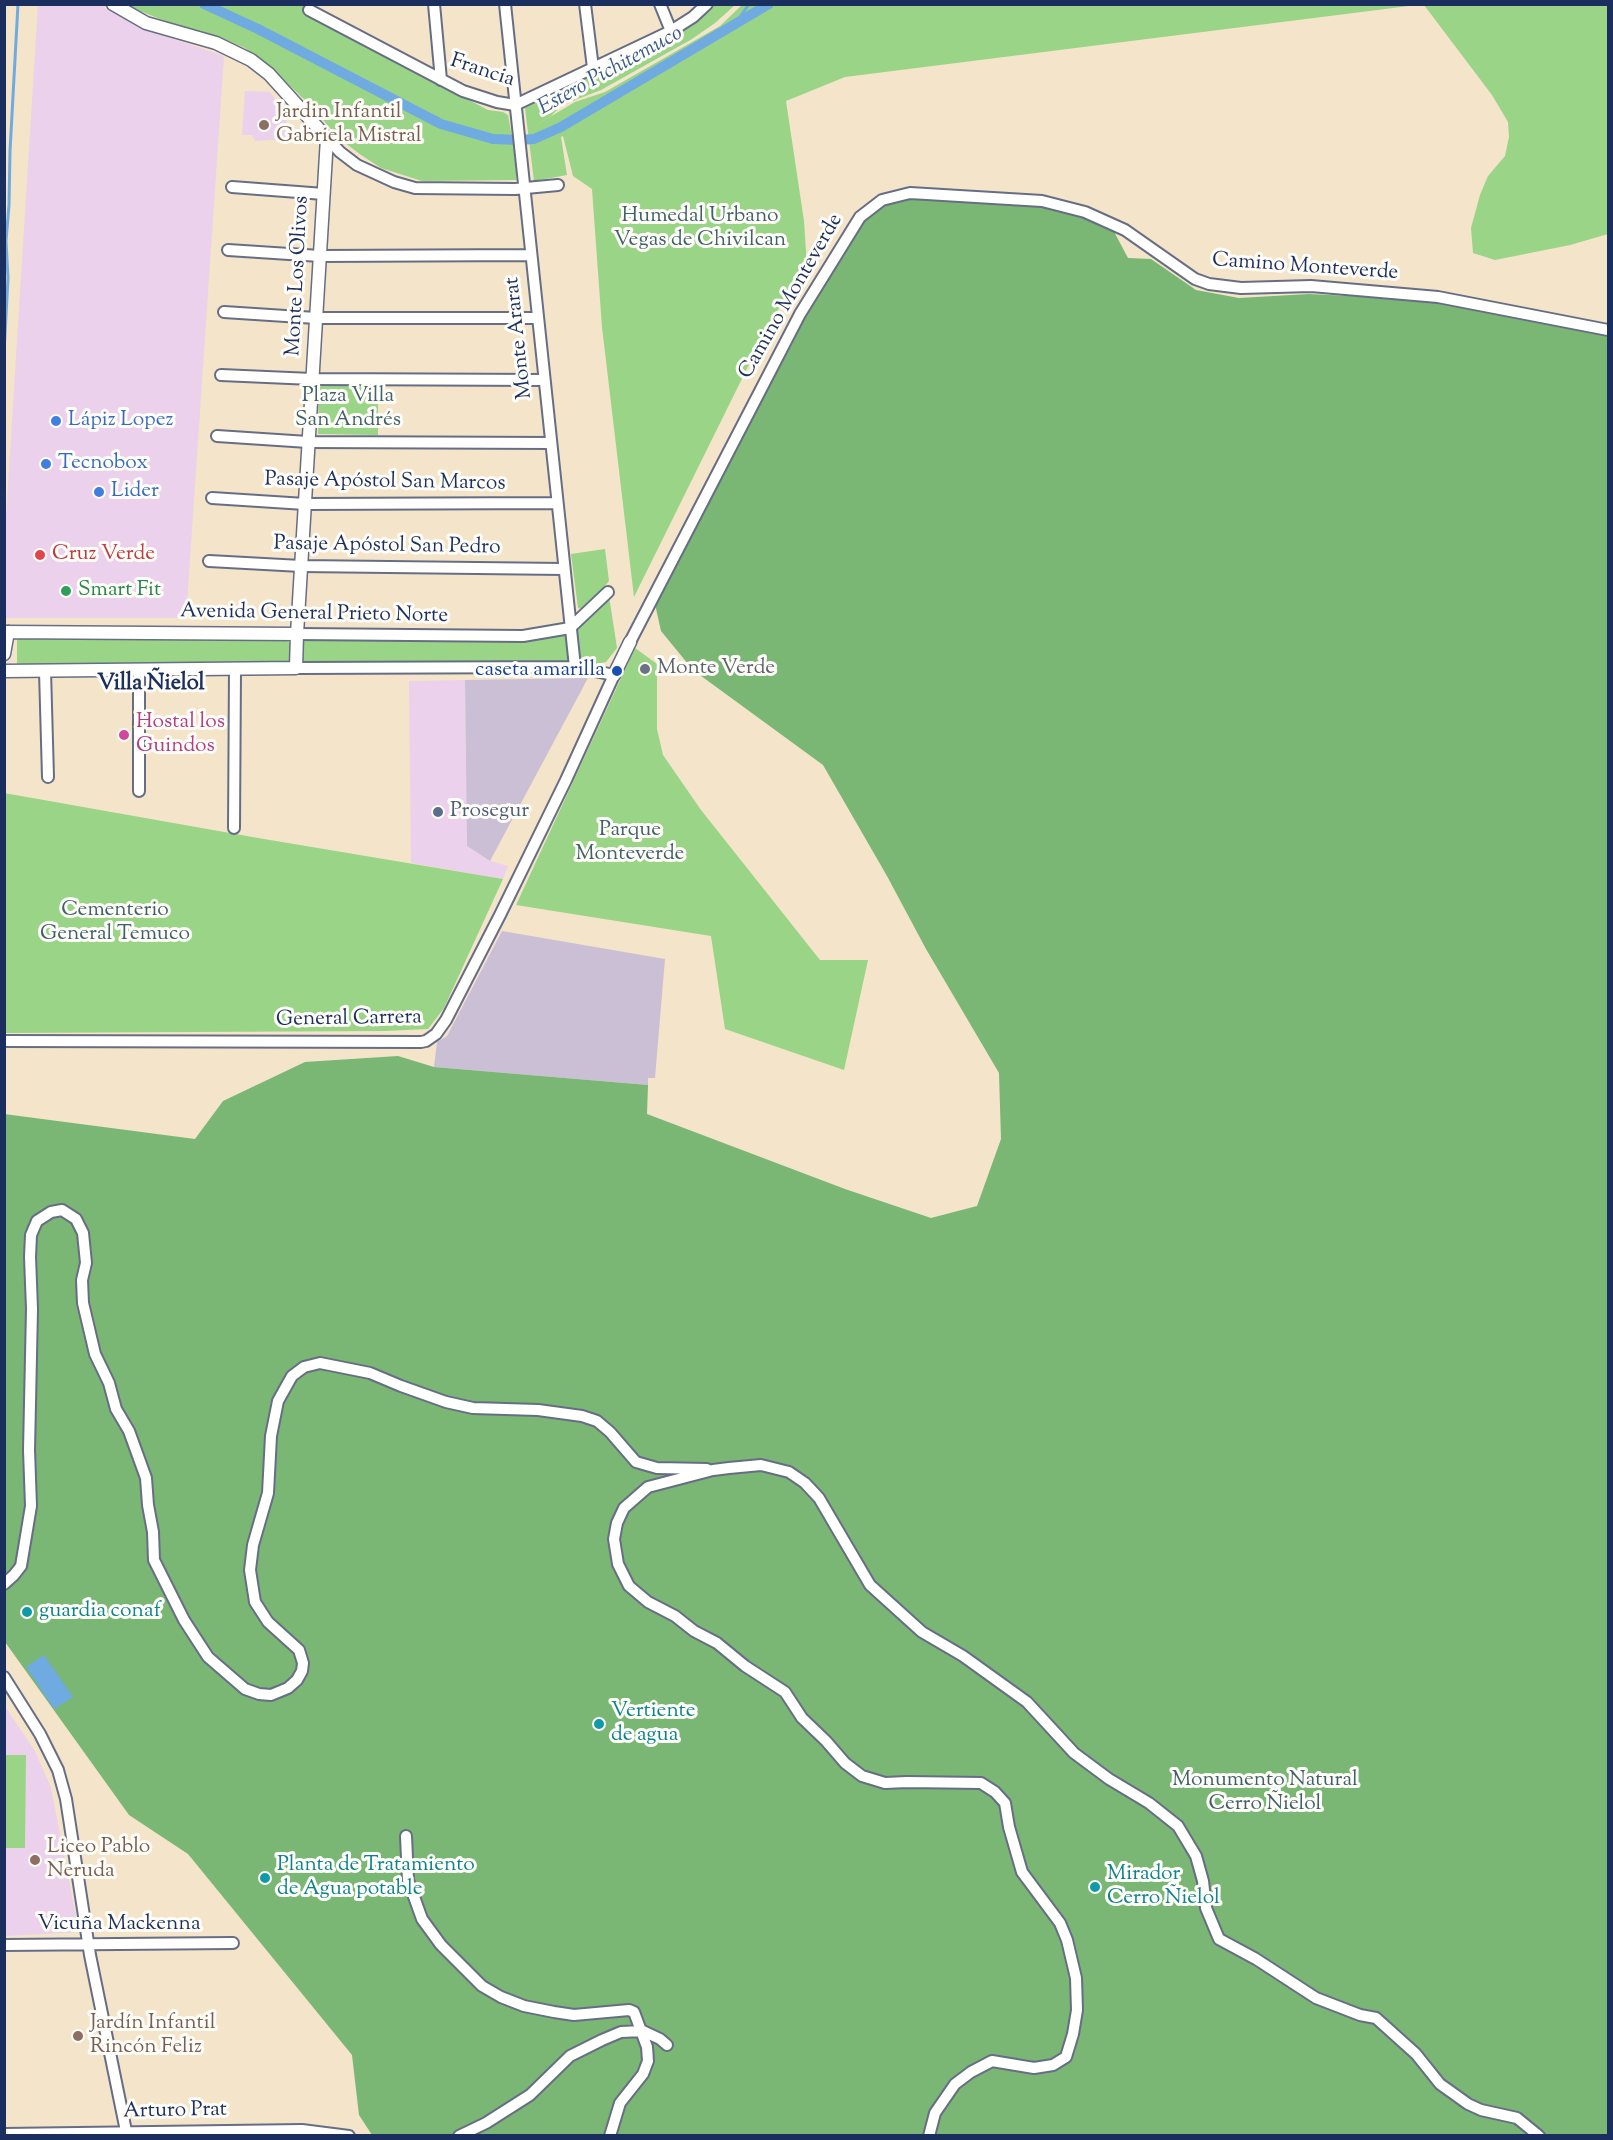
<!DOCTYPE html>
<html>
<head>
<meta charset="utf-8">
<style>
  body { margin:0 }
  #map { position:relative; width:1613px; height:2140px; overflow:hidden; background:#f3e4ca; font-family:"Sorts Mill Goudy",serif }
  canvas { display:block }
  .frame { position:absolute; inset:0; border:6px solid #1b2f5e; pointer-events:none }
</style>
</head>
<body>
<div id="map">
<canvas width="1613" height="2140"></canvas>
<div class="frame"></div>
</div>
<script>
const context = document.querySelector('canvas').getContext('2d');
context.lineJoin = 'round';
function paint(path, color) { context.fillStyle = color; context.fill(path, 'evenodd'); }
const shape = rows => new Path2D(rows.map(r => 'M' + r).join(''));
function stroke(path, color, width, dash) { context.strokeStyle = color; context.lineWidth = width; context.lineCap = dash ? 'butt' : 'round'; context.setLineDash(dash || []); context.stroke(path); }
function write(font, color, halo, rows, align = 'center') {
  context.font = font + ' "Sorts Mill Goudy",serif'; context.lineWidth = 6; context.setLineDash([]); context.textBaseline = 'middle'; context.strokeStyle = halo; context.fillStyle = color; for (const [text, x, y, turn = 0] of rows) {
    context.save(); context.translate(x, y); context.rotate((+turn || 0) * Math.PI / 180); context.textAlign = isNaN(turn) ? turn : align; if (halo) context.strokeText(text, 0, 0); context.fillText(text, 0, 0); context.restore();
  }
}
const built = shape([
  [38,5,103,5,107,9,150,31,224,56,186,618,5,618,5,534],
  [245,91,270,92,287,115,285,139,255,141,252,135,242,135],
  [465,680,467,846,490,861,508,866,503,879,411,863,409,681],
  [4,1705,35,1751,51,1788,79,1932,5,1936]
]);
const industrial = shape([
  [588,678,490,861,467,846,465,680],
  [502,931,665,959,655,1078,648,1078,648,1085,434,1067,437,1042,447,1036]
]);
const green = shape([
  [129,5,307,5,302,11,308,15,408,66,440,85,488,110,503,112,508,115,517,165,516,180,422,181,381,168,361,155,340,139,308,103,270,67,245,48,222,38,180,27,135,9],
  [715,5,735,5,715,23,692,39,601,90,562,105,551,116,533,127,575,102,605,92,720,26,742,5,1417,5,845,77,786,101,804,221,807,268,771,320,634,597,602,327,592,189,573,176,563,136,561,137,567,175,534,181,525,108,673,34,709,12],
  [1424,5,1608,5,1608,234,1570,245,1495,260,1473,253,1471,228,1480,195,1488,176,1505,156,1509,137,1508,122,1492,95],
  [319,383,378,384,378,435,318,434],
  [605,549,609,581,588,606,582,609,578,608,571,554],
  [609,596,617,648,606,662,590,665,583,661,579,655,576,633,578,626],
  [567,631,571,664,300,665,300,637],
  [17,639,285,640,290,643,293,652,290,661,285,666,154,667,17,664],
  [635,648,657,664,657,729,663,755,701,810,820,960,868,960,844,1070,725,1029,711,936,516,905],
  [4,793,258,838,503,879,444,1008,428,1029,384,1031,5,1033],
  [5,1755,26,1755,25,1848,5,1848]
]);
const forest = shape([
  [892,197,1030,200,1111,226,1128,258,1151,259,1196,290,1239,298,1309,294,1432,300,1608,333,1608,2135,372,2135,359,2115,352,2055,188,1854,129,1815,5,1642,4,1114,195,1139,223,1101,305,1062,398,1056,434,1067,648,1085,647,1114,845,1189,931,1218,977,1206,1001,1139,999,1073,926,949,887,876,823,765,693,670,661,631,653,595,681,549,791,346,836,256,865,213]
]);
const water = shape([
  [44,1655,73,1697,54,1709,26,1667]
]);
const stream = shape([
  [734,26,749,4],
  [4,353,8,278,6,241,9,205,10,151,18,4]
]);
const canal = shape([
  [204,4,258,29,441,124,493,139,519,140,534,139,561,127,769,4]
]);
const minor = shape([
  [434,4,441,80],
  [505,4,575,667],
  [585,4,593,68],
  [660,4,671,31],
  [309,10,463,91,497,102,515,105,671,31,693,17,707,4],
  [327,138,340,152,357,165,394,182,415,188,515,189,558,185],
  [232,187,324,194],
  [228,250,320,256,531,255],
  [224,312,316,318,538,318],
  [221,375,312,379,544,380],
  [217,436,308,442,551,443],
  [212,498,305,504,557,503],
  [209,561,301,566,564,569],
  [297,634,523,636,570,628,608,592],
  [630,642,800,314,860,217,882,200,910,193,1042,201,1085,212,1125,230,1195,279,1209,284,1241,288,1311,286,1438,297,1608,330],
  [45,671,48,777],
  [139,671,139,791],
  [234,828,235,670],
  [4,1041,421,1042,426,1041,436,1034,446,1020,500,915,566,780,614,675,575,667,296,668],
  [4,1584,14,1575,21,1566,31,1506,29,1450,32,1309,30,1257,31,1235,37,1221,51,1212,62,1210,76,1219,83,1233,86,1263,82,1280,83,1303,95,1354,109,1383,116,1409,129,1431,146,1478,148,1505,153,1532,154,1560,184,1620,208,1657,245,1689,259,1694,271,1695,288,1688,297,1680,302,1671,303,1663,299,1650,268,1622,255,1602,250,1570,253,1545,268,1493,271,1436,278,1401,292,1376,304,1367,320,1363,370,1373,401,1386,446,1402,473,1408,538,1410,582,1416,597,1421,610,1432,636,1462,657,1468,707,1469],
  [4,1677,40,1734,58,1770,66,1799,90,1955,127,2136],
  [406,1836,408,1880,422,1919,441,1945,482,1986,501,1997,524,2006,554,2012,574,2015,629,2010,634,2012,647,2047,648,2061,643,2074,620,2103,610,2136],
  [4,1945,233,1943],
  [4,2134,302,2130,349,2136],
  [459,2136,486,2123,530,2095,570,2056,602,2040,621,2032,643,2031,660,2039,667,2045],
  [929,2136,935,2113,955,2084,971,2072,992,2061,1034,2068,1053,2065,1066,2057,1073,2034,1077,2010,1076,1978,1067,1940,1060,1923,1022,1872,1009,1827,1005,1803,995,1792,981,1783,907,1782,885,1783,862,1776,845,1763,826,1741,802,1718,785,1692,745,1666,717,1643,694,1631,675,1616,648,1602,629,1586,618,1564,614,1539,617,1523,624,1508,648,1487,713,1470,729,1468,761,1465,789,1472,805,1483,819,1498,870,1585,922,1632,963,1656,1027,1702,1074,1753,1109,1779,1149,1803,1178,1826,1196,1856,1203,1881,1206,1908,1219,1939,1256,1959,1316,1998,1360,2015,1376,2018,1416,2054,1440,2084,1468,2104,1481,2110,1517,2118,1539,2136]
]);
const tertiary = shape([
  [4,632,297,634],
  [4,654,8,632],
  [4,671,296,668,297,634,327,138,269,74,251,60,216,43,146,23,113,4],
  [614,675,630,642]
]);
const markers = [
  [264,125,6,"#8d6e63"],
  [56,421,6,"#3f7fe0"],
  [46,464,6,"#3f7fe0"],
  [99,492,6,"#3f7fe0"],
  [40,555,6,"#e0444e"],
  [66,591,6,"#2e9e5b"],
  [645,669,6,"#6b7280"],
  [617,671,6,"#1a4fb4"],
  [124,735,6,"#d1479c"],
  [438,812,6,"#5c6f8a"],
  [27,1612,6,"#0f9aa8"],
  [599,1724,6,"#0f9aa8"],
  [35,1860,6,"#8d6e63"],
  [265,1878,6,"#0f9aa8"],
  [1095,1887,6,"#0f9aa8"],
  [78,2036,6,"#8d6e63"]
];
const streetNames = [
  ["Francia",482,72,18],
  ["Camino Monteverde",1305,268,4],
  ["Monte Los Olivos",299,276,-87],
  ["Camino Monteverde",792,297,-60],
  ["Monte Ararat",520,338,-96],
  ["Pasaje Apóstol San Marcos",385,483,1],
  ["Pasaje Apóstol San Pedro",387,547,1],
  ["Avenida General Prieto Norte",314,615,1],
  ["General Carrera",349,1020,-1],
  ["Vicuña Mackenna",119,1925],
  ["Arturo Prat",175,2112,-1]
];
const educationNames = [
  ["Jardin Infantil",276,113],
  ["Gabriela Mistral",276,137],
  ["Liceo Pablo",47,1848],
  ["Neruda",47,1872],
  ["Jardín Infantil",90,2024],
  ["Rincón Feliz",90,2048]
];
const parkNames = [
  ["Humedal Urbano",700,217],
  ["Vegas de Chivilcan",700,241],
  ["Plaza Villa",348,397],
  ["San Andrés",348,421],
  ["Parque",630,831],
  ["Monteverde",630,855],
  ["Cementerio",115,911],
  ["General Temuco",115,935],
  ["Monumento Natural",1265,1781],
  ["Cerro Ñielol",1265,1805]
];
const shopNames = [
  ["Lápiz Lopez",68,421],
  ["Tecnobox",58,464],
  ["Lider",111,492]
];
const healthNames = [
  ["Cruz Verde",52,555]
];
const leisureNames = [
  ["Smart Fit",78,591]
];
const worshipNames = [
  ["Monte Verde",657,669]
];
const transitNames = [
  ["caseta amarilla",605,671]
];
const hotelNames = [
  ["Hostal los",136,723],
  ["Guindos",136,747]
];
const serviceNames = [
  ["Prosegur",450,812]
];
const cultureNames = [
  ["guardia conaf",39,1612],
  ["Vertiente",611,1712],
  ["de agua",611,1736],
  ["Planta de Tratamiento",277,1866],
  ["de Agua potable",277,1890],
  ["Mirador",1107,1875],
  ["Cerro Ñielol",1107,1899]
];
const waterNames = [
  ["Estero Pichitemuco",611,72,-29]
];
const neighbourhoodNames = [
  ["Villa Ñielol",151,685]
];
paint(built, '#ebd1ec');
paint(industrial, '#cbbfd6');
paint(green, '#99d487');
paint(forest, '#7ab674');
paint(water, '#6fabe0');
stroke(stream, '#6fabe0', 3);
stroke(canal, '#6fabe0', 10);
stroke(minor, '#676e84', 14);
stroke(tertiary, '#676e84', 15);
stroke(minor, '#fff', 10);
stroke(tertiary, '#fff', 12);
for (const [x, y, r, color] of markers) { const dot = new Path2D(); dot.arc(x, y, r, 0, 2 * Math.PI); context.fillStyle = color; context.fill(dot); stroke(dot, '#fdfcf7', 2); }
write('21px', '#1b2f5e', '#fdfcf7', streetNames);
write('21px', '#785e54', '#fdfcf7', educationNames, 'left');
write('21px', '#41616a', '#fdfcf7', parkNames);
write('21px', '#366cbe', '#fdfcf7', shopNames, 'left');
write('21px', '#be3a42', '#fdfcf7', healthNames, 'left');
write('21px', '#27864d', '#fdfcf7', leisureNames, 'left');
write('21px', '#5b616d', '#fdfcf7', worshipNames, 'left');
write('21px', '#164399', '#fdfcf7', transitNames, 'right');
write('21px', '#b23c85', '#fdfcf7', hotelNames, 'left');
write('21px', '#4e5e75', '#fdfcf7', serviceNames, 'left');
write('21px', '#0d838f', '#fdfcf7', cultureNames, 'left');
write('italic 22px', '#385a8c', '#fdfcf7', waterNames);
write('bold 22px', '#1b2f5e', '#fdfcf7', neighbourhoodNames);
</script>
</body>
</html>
